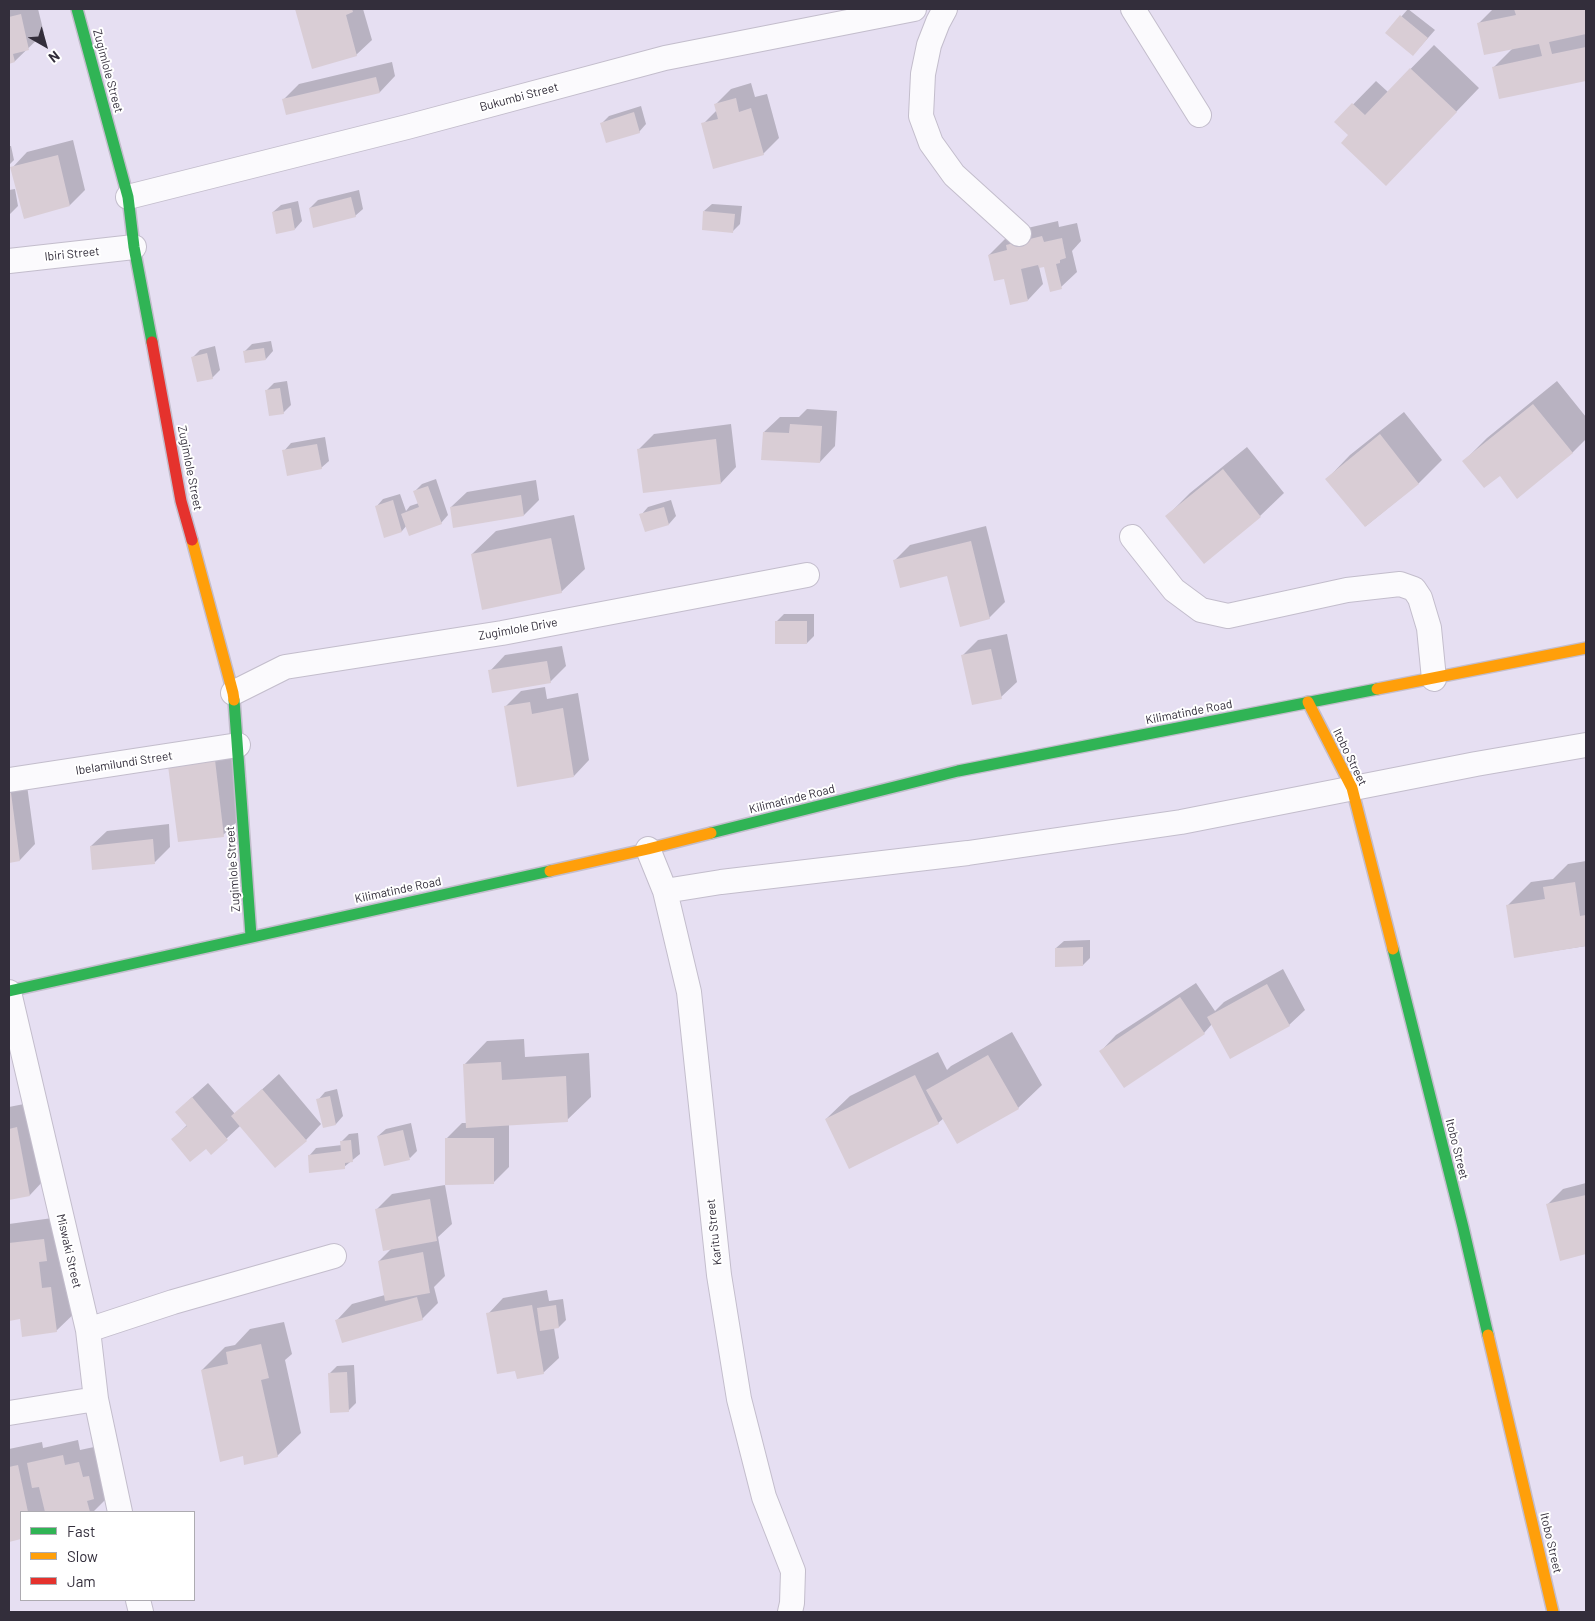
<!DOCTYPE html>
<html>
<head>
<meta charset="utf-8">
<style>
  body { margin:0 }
  #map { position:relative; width:1595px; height:1621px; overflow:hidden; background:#e6dff2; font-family:Barlow,sans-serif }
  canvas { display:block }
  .frame { position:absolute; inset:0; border:10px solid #332e3b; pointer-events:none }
  .legend { position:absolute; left:20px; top:1511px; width:175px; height:90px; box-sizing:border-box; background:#fff; border:1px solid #adabb1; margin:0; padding:6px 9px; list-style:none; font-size:15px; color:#332e3b }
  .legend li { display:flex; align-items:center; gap:10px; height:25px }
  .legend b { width:25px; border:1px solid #adabb1 }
  .north { position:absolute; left:20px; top:20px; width:50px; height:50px; -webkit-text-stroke:4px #fff; paint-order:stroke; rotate:142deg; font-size:14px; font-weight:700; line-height:20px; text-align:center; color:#332e3b }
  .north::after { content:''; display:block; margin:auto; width:18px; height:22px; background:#332e3b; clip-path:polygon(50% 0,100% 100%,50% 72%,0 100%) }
</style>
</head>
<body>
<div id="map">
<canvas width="1595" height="1621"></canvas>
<div class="frame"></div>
<ul class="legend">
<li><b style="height:6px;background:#30b455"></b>Fast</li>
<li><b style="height:6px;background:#ff9f0a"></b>Slow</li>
<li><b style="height:6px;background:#e5322d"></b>Jam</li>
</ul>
<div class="north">N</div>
</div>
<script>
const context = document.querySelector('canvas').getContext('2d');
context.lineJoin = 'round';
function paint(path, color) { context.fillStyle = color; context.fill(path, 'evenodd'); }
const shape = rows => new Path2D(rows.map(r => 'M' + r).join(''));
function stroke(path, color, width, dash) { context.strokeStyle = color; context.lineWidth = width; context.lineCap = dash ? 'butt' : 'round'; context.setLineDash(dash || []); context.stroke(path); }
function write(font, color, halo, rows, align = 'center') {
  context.font = font + ' Barlow,sans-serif'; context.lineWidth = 4; context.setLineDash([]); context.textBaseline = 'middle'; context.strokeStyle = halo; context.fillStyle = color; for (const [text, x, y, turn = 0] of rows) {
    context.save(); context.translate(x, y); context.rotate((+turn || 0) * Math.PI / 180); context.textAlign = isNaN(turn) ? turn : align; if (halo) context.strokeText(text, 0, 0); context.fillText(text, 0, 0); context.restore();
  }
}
const shadow = shape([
  [9,9,38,9,44,33,15,61,9,63],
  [296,9,363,9,372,40,356,55,313,68],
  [1408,9,1435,30,1420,47,1387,33],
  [1493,9,1586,9,1586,80,1500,98,1494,67,1513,48,1478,24],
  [1434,45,1479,88,1409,161,1336,122,1376,81,1388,92],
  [392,62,395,76,380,92,284,99,299,84],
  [751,83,755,97,767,94,779,138,763,154,703,124,717,110,715,105,731,89],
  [641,106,646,124,639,132,602,123,609,116],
  [73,140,85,190,70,205,24,217,12,168,27,152],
  [9,146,11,146,14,160,9,165],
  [15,189,18,206,9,215,9,190],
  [359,190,363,209,355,216,310,208,318,200],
  [298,201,302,221,295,229,273,212,281,205],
  [712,204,742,206,740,224,733,231,704,211],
  [1058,221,1059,227,1077,223,1081,241,1072,251,1077,272,1061,287,1045,265,1039,267,1043,284,1028,300,1005,278,989,255,1005,239,1015,237,1023,229],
  [271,341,273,351,266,359,244,352,252,344],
  [215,346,220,370,212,378,193,357,200,350],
  [287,381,291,405,283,413,266,391,274,383],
  [1557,381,1586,417,1586,439,1572,453,1464,461,1487,438],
  [807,409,837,411,835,446,820,462,764,432,780,417,799,417],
  [1404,412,1442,460,1419,483,1366,526,1327,479,1350,455],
  [731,424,736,467,721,483,639,449,654,434],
  [325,437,329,461,321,468,284,451,291,443],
  [1247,447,1284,493,1260,516,1204,562,1167,516,1190,493],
  [436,479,448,515,441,523,407,525,402,531,385,536,376,507,383,499,400,494,406,511,410,506,419,503,414,492,422,484],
  [536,480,539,500,524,515,451,507,467,492],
  [671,500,676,516,669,524,641,515,648,507],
  [574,515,585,569,561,592,472,554,496,531],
  [986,526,1005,602,989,618,948,575,895,560,910,545],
  [784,614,814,614,814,636,807,643,777,621],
  [1007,634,1017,682,1001,697,962,656,978,640],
  [562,646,566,666,550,682,490,671,505,655],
  [545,687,547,699,578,693,589,760,574,776,505,707,521,691],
  [230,745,239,820,223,835,185,751],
  [26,778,35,844,20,860,9,862,9,781],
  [169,824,170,847,155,862,91,846,107,831],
  [1586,861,1586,946,1515,957,1507,906,1531,882,1553,879,1568,864],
  [1090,940,1090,958,1083,965,1056,948,1064,941],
  [1283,969,1305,1010,1289,1025,1212,1024,1204,1033,1101,1051,1116,1035,1196,983,1215,1011,1224,1002],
  [1012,1032,1042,1085,1018,1108,944,1118,938,1123,826,1119,850,1096,938,1052,947,1070,951,1066],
  [524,1039,525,1057,589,1053,591,1097,567,1120,509,1124,509,1167,493,1183,446,1139,462,1123,467,1123,464,1065,487,1041],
  [279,1074,321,1124,306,1140,240,1126,211,1153,206,1147,173,1139,187,1125,176,1112,208,1083,235,1114],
  [337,1089,343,1116,336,1124,324,1127,318,1100,325,1092],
  [24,1104,45,1179,30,1195,9,1199,9,1107],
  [411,1123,417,1151,410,1158,378,1136,386,1129],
  [358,1133,360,1154,344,1167,309,1156,316,1148,342,1145,341,1142,349,1134],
  [1586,1183,1586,1253,1561,1259,1547,1205,1563,1189],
  [445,1185,452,1224,438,1237,445,1276,434,1287,438,1303,422,1319,337,1320,352,1304,385,1295,379,1261,393,1247,376,1210,392,1194],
  [67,1216,80,1308,56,1331,21,1318,9,1319,9,1224],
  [547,1290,549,1301,563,1299,566,1320,559,1327,554,1328,559,1358,543,1373,488,1314,503,1298],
  [284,1322,292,1354,285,1360,301,1433,277,1456,243,1455,202,1370,225,1347,235,1345,250,1329],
  [354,1365,356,1403,348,1411,329,1374,337,1366],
  [78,1440,80,1450,94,1447,106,1499,93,1512,21,1512,21,1538,9,1541,9,1449,42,1442,43,1448]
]);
const building = shape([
  [295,9,352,9,353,12,346,15,357,56,312,69],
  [1514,9,1541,9,1541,10,1586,9,1586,34,1549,42,1552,54,1586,47,1586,81,1499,99,1492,67,1542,56,1539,44,1484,55,1477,23,1516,15],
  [21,14,29,50,13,54,15,62,9,64,9,17],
  [1400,15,1428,38,1413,56,1385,33],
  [1410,68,1457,112,1386,186,1341,143,1348,135,1334,122,1352,103,1365,115],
  [376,77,380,93,286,115,282,99],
  [736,98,739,112,751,108,764,155,713,169,701,123,718,119,714,104],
  [634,112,640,133,606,143,600,123],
  [58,155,70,206,24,219,10,167],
  [351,197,356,217,313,228,309,208],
  [291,208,295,230,276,234,272,212],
  [703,211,735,214,733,233,702,230],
  [1042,236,1044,242,1062,238,1066,258,1060,260,1060,263,1056,264,1062,289,1050,292,1044,267,1039,268,1038,265,1021,269,1028,301,1010,305,1004,279,994,281,988,255,1007,250,1006,245],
  [264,348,266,360,245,363,243,351],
  [207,353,213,379,197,382,191,357],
  [280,388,284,414,269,416,265,390],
  [1533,404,1573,453,1517,499,1500,476,1484,488,1462,461],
  [790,424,822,426,820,463,761,460,763,432,789,433],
  [1380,434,1419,484,1365,527,1325,479],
  [716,439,721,484,643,493,637,449],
  [317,444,322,469,287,476,282,450],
  [1223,469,1261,517,1204,564,1165,516],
  [428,486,442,524,409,536,401,514,419,507,413,491],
  [521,495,524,516,453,528,450,507],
  [393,500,402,532,384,538,375,506],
  [664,507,669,525,645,532,639,514],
  [551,538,562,593,482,610,471,554],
  [971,541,990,619,960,627,947,576,900,588,893,560],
  [775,621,807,621,807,644,775,644],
  [991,649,1002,699,972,705,961,655],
  [547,661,551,683,492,693,488,670],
  [530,702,532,714,563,708,574,777,517,787,504,706],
  [215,760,224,837,178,842,168,766],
  [9,793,11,793,20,861,9,863],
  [153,839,155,864,92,870,90,846],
  [1575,882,1580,916,1586,915,1586,946,1514,958,1506,905,1545,899,1543,887],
  [1083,947,1083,966,1055,967,1055,948],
  [1267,984,1290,1026,1230,1059,1207,1017],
  [1180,997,1205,1034,1124,1088,1099,1051],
  [988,1055,1019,1109,957,1144,926,1090],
  [501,1062,502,1080,566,1076,568,1122,466,1128,463,1064],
  [915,1075,939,1124,849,1169,825,1119],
  [262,1089,307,1141,275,1168,231,1116],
  [330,1096,336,1125,323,1128,316,1099],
  [192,1097,228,1140,211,1155,206,1149,190,1162,171,1139,187,1126,175,1112],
  [17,1127,30,1196,9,1200,9,1129],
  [403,1130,410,1160,384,1166,377,1136],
  [445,1138,494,1138,494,1184,445,1185],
  [351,1140,353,1162,345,1163,345,1169,309,1173,308,1155,341,1151,340,1141],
  [1586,1195,1586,1254,1560,1261,1546,1204],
  [430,1199,437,1241,383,1251,375,1209],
  [44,1239,47,1261,39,1262,42,1288,51,1287,57,1332,22,1337,20,1319,9,1321,9,1243],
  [423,1252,430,1293,385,1301,378,1261],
  [417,1297,423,1320,342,1343,335,1320],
  [532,1305,544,1374,517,1379,515,1371,497,1374,486,1313],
  [556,1305,559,1328,540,1331,537,1308],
  [261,1344,269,1378,261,1380,278,1457,244,1465,243,1456,220,1462,201,1370,228,1364,226,1352],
  [347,1372,349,1412,330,1413,328,1373],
  [63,1455,65,1465,79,1462,83,1477,89,1476,94,1499,87,1501,90,1512,45,1512,39,1487,32,1488,27,1463],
  [18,1465,28,1512,21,1512,21,1539,9,1542,9,1467]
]);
const street = shape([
  [945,9,938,22,929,45,923,74,921,116,931,143,954,175,1019,234],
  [1133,9,1199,115],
  [128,197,407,127,665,58,914,9],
  [9,261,134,247],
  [1132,537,1174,590,1201,610,1228,616,1347,590,1400,584,1414,589,1420,598,1429,628,1434,679],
  [233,693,285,667,502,633,807,575],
  [9,780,238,745],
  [648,849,665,891,689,992,719,1275,739,1399,764,1497,793,1571,792,1603,790,1612],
  [665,891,721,882,968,853,1181,822,1476,764,1586,745],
  [9,992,88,1330,96,1399,120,1512],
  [88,1330,173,1302,334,1256],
  [9,1413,96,1399],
  [138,1600,141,1612]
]);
const fast = shape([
  [77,9,128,197,134,247,152,342],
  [234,700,251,936],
  [711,833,958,771,1377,689],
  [1393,949,1463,1227,1488,1335],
  [9,991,550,871]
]);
const slow = shape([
  [192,540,233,693,234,700],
  [1377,689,1586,648],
  [1308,702,1352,788,1393,949],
  [550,871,648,849,711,833],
  [1488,1335,1553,1612]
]);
const jam = shape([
  [152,342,181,501,192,540]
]);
const streetNames = [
  ["Zugimlole Street",108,71,75],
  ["Bukumbi Street",519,97,-15],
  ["Ibiri Street",72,254,-6],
  ["Zugimlole Street",190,468,79],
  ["Zugimlole Drive",518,629,-10],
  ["Kilimatinde Road",1189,712,-11],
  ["Itobo Street",1350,757,64],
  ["Ibelamilundi Street",124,763,-9],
  ["Kilimatinde Road",792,799,-14],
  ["Zugimlole Street",233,869,-94],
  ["Kilimatinde Road",398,890,-12],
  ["Itobo Street",1457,1149,76],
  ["Karitu Street",714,1232,-96],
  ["Miswaki Street",69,1251,77],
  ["Itobo Street",1551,1543,77]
];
paint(shadow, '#0003');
paint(building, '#d9cdd5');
stroke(street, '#c3bdcc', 26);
stroke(fast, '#c3bdcc', 14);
stroke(slow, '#c3bdcc', 14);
stroke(jam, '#c3bdcc', 14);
stroke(street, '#fbfafd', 24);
stroke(fast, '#30b455', 11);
stroke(slow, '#ff9f0a', 11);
stroke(jam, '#e5322d', 11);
write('12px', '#332e3b', '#fff', streetNames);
</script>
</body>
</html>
